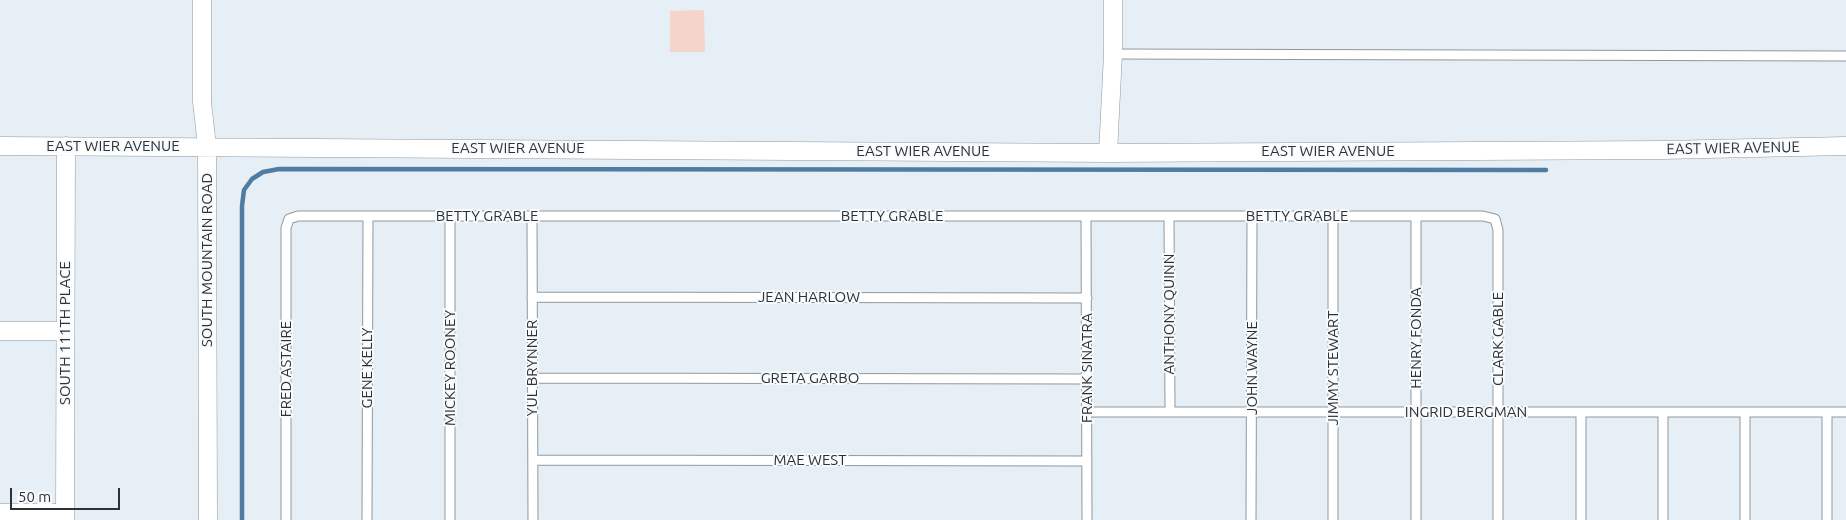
<!DOCTYPE html>
<html>
<head>
<meta charset="utf-8">
<style>
  body { margin:0 }
  #map { position:relative; width:1846px; height:520px; overflow:hidden; background:#e6eef6; font-family:Ubuntu,sans-serif }
  canvas { display:block }
  .scale { position:absolute; left:10px; top:488px; width:110px; height:22px; box-sizing:border-box; border:2px solid #2f3235; border-top:0; padding-left:6px; font-size:15px; line-height:18px; white-space:nowrap; color:#2f3235; -webkit-text-stroke:4px #f7fbfe; paint-order:stroke }
</style>
</head>
<body>
<div id="map">
<canvas width="1846" height="520"></canvas>
<div class="scale">50 m</div>
</div>
<script>
const context = document.querySelector('canvas').getContext('2d');
context.lineJoin = 'round';
function paint(path, color) { context.fillStyle = color; context.fill(path, 'evenodd'); }
const shape = rows => new Path2D(rows.map(r => 'M' + r).join(''));
function stroke(path, color, width, dash) { context.strokeStyle = color; context.lineWidth = width; context.lineCap = dash ? 'butt' : 'round'; context.setLineDash(dash || []); context.stroke(path); }
function write(font, color, halo, rows, align = 'center') {
  context.font = font + ' Ubuntu,sans-serif'; context.lineWidth = 4; context.setLineDash([]); context.textBaseline = 'middle'; context.strokeStyle = halo; context.fillStyle = color; for (const [text, x, y, turn = 0] of rows) {
    context.save(); context.translate(x, y); context.rotate((+turn || 0) * Math.PI / 180); context.textAlign = isNaN(turn) ? turn : align; if (halo) context.strokeText(text, 0, 0); context.fillText(text, 0, 0); context.restore();
  }
}
const green = shape([
  [704,10,705,52,670,52,670,11]
]);
const stream = shape([
  [242,520,242,206,244,190,252,179,263,172,279,169,1546,170]
]);
const service = shape([
  [1113,54,1846,56],
  [450,216,450,520],
  [532,216,533,520],
  [1086,216,1087,520],
  [1169,216,1170,412],
  [1333,216,1333,520],
  [1416,216,1416,520],
  [532,297,1087,298],
  [533,378,1087,379],
  [1087,412,1846,412],
  [1581,412,1581,520],
  [1663,412,1663,520],
  [1745,412,1745,520],
  [1827,412,1827,520],
  [533,460,1087,461],
  [286,520,286,228,289,219,298,216,1483,216,1495,219,1498,230,1498,520],
  [367,520,368,216],
  [1251,520,1252,216]
]);
const minor = shape([
  [202,0,202,102,207,146,208,520],
  [0,146,1108,153,1662,150,1846,146],
  [1108,153,1113,54,1113,0],
  [0,331,65,331],
  [0,513,65,513],
  [65,520,66,146]
]);
const streetNames = [
  ["EAST WIER AVENUE",113,146],
  ["EAST WIER AVENUE",518,148],
  ["EAST WIER AVENUE",1733,148,-1],
  ["EAST WIER AVENUE",923,151],
  ["EAST WIER AVENUE",1328,151],
  ["BETTY GRABLE",487,216],
  ["BETTY GRABLE",892,216],
  ["BETTY GRABLE",1297,216],
  ["SOUTH MOUNTAIN ROAD",207,260,-90],
  ["JEAN HARLOW",809,297],
  ["ANTHONY QUINN",1169,314,-90],
  ["SOUTH 111TH PLACE",65,333,-90],
  ["HENRY FONDA",1416,338,-90],
  ["CLARK GABLE",1498,339,-90],
  ["GENE KELLY",367,368,-90],
  ["MICKEY ROONEY",450,368,-90],
  ["YUL BRYNNER",532,368,-90],
  ["FRANK SINATRA",1087,368,-90],
  ["JOHN WAYNE",1252,368,-90],
  ["JIMMY STEWART",1333,368,-90],
  ["FRED ASTAIRE",286,369,-90],
  ["GRETA GARBO",810,378],
  ["INGRID BERGMAN",1466,412],
  ["MAE WEST",810,460]
];
paint(green, '#f5d4ca');
stroke(stream, '#4e7ca2', 4.5);
stroke(service, '#90989f', 11);
stroke(minor, '#90989f', 19);
stroke(service, '#fff', 9);
stroke(minor, '#fff', 18);
write('15px', '#2f3235', '#f7fbfe', streetNames);
</script>
</body>
</html>
